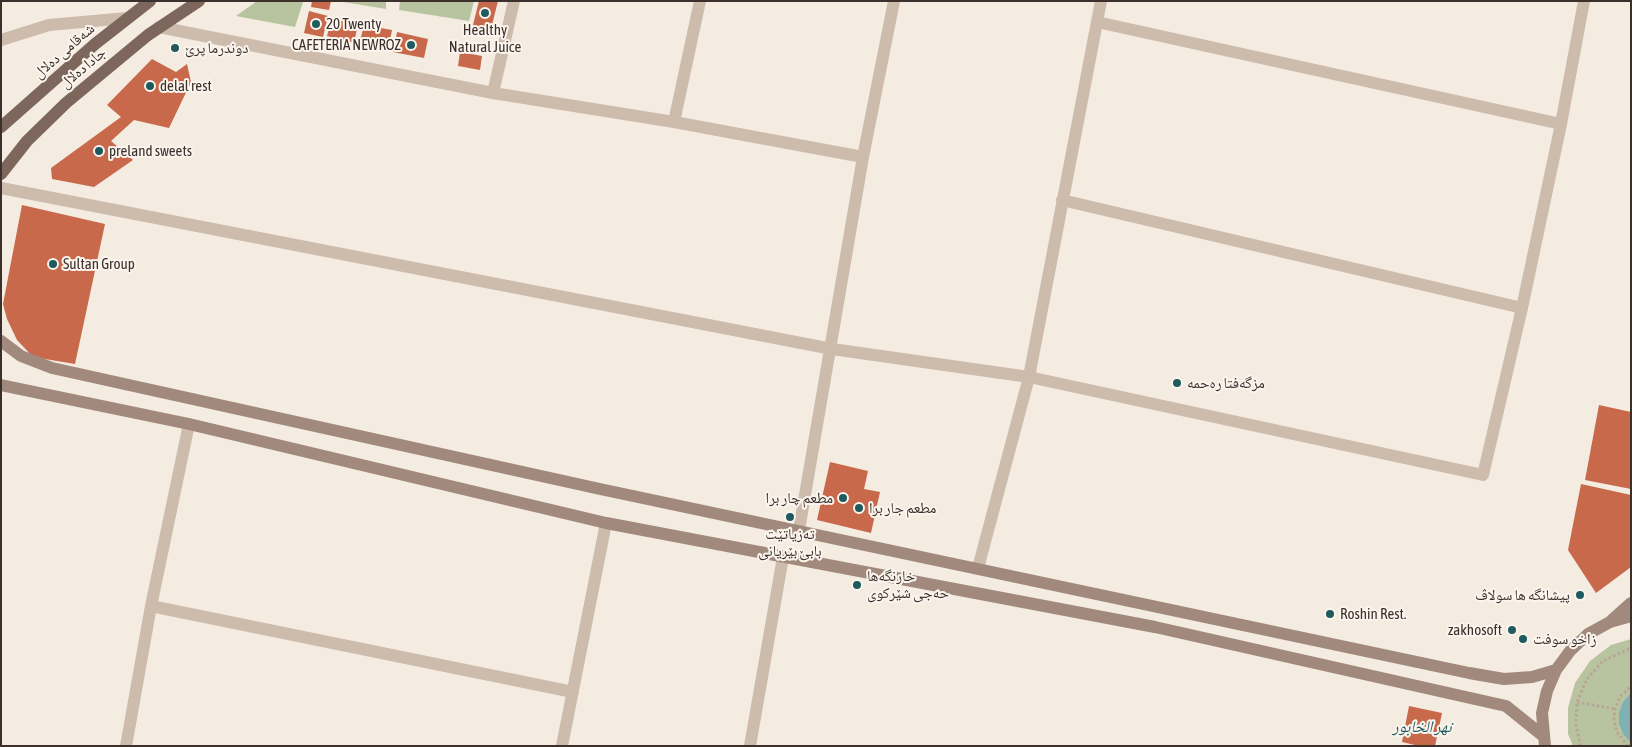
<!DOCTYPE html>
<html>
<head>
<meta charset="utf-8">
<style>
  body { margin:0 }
  #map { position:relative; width:1632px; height:747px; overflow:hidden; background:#f4ebe1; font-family:"Asap Condensed",sans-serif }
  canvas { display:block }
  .frame { position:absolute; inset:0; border:2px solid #3b302b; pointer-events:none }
</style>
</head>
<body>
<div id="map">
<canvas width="1632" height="747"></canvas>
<div class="frame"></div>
</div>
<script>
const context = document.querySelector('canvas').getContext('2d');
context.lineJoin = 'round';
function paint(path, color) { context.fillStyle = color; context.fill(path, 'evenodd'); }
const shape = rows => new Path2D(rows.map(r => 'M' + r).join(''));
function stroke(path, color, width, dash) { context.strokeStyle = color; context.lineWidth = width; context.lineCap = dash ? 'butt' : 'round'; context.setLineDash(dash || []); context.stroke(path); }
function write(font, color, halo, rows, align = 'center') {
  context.font = font + ' "Asap Condensed","Noto Naskh Arabic",sans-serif'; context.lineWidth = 4; context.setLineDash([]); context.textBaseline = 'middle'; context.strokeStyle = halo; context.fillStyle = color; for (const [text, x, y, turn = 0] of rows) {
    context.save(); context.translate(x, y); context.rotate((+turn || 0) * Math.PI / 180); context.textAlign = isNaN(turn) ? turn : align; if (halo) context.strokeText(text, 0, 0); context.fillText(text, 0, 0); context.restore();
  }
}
const green = shape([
  [257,1,296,1,303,2,295,27,236,16],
  [337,1,386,1,386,9],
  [400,1,474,1,469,21,399,10],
  [1631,639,1631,746,1573,746,1568,734,1568,708,1575,683,1590,661,1611,645]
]);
const water = shape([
  [1631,693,1631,743,1623,734,1619,724,1619,713,1623,702]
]);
const building = shape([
  [312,1,331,1,329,10,311,7],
  [479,1,498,1,491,29,473,25],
  [309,11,328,16,323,37,304,33],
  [332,18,358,24,354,43,327,36],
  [364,25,392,30,388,51,359,45],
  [397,32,428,39,424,58,393,52],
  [460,52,482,56,480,70,458,66],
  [152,59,176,72,187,64,191,82,169,128,134,120,111,141,133,160,94,187,52,179,51,168,121,117,107,105],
  [22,205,105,224,75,364,33,357,17,340,7,319,3,304],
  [1599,405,1631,412,1631,489,1585,480],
  [830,462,868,471,864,489,880,492,871,533,817,520],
  [1581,484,1631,495,1631,567,1596,593,1568,550],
  [1409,706,1442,713,1435,746,1419,746,1402,742]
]);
const path = shape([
  [1577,702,1615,709],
  [1581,746,1576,726,1577,702,1587,679,1603,661,1631,648],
  [1628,746,1617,732,1614,720,1615,709,1620,697,1631,686]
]);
const service = shape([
  [1,40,49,25,127,18]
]);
const minor = shape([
  [1097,22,1561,124],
  [159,27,493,93,674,122,863,157],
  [493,93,514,1],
  [674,122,700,1],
  [1,188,832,349,1029,377,1483,475,1522,308,1561,124,1584,1],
  [1062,200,1522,308],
  [799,530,863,157,894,1],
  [978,568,1029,377,1101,1],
  [151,606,573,692],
  [126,746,151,606,189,424],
  [562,746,606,523],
  [750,746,783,557]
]);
const secondary = shape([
  [1,341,21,356,52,368,600,489,1469,673,1504,679,1532,677,1556,670],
  [1,385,189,424,606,523,1155,627,1457,695,1506,706,1542,735],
  [1612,620,1631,603],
  [1545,746,1542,713,1547,691,1556,670,1570,651,1588,634,1610,622,1631,616]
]);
const primary = shape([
  [1,127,95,44,150,1],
  [1,174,27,141,66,103,148,35,199,1]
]);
const markers = [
  [485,13,5,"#1f5a5e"],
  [316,24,5,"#1f5a5e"],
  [411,45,5,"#1f5a5e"],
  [175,48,5,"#1f5a5e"],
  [150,86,5,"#1f5a5e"],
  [99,151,5,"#1f5a5e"],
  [53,264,5,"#1f5a5e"],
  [1177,383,5,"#1f5a5e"],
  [843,498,5,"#1f5a5e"],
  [859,508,5,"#1f5a5e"],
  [790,517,5,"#1f5a5e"],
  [857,585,5,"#1f5a5e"],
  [1580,595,5,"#1f5a5e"],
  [1330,614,5,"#1f5a5e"],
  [1512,630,5,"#1f5a5e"],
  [1523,639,5,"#1f5a5e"]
];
const poiNames = [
  ["20 Twenty",326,24],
  ["Healthy",485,30,"center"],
  ["Natural Juice",485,47,"center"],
  ["CAFETERIA NEWROZ",401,45,"right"],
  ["دوندرما پرێ",185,48],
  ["delal rest",160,86],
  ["preland sweets",109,151],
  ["Sultan Group",63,264],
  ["مزگەفتا رەحمە",1187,383],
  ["مطعم چار برا",833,498,"right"],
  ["مطعم جار برا",869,508],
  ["تەزیاتێت",790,534,"center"],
  ["بابێ بێریانی",790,551,"center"],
  ["خارنگەها",867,576],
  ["حەجى شێركوى",867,593],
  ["پيشانگه ها سولاڤ",1570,595,"right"],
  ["Roshin Rest.",1340,614],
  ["zakhosoft",1502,630,"right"],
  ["زاخو سوفت",1533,639]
];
const streetNames = [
  ["شەقامی دەلال",64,51,-41],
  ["جادا دەلال",83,68,-40]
];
const waterNames = [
  ["نهر الخابور",1422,727]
];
paint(green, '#b8c4a0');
paint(water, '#7fb0b2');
paint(building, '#c8694b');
stroke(path, '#b9a596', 3, [2.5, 2.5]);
stroke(service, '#cdbbac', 12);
stroke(minor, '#cdbbac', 12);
stroke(secondary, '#a18a7d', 12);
stroke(primary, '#7d675c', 12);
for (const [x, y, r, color] of markers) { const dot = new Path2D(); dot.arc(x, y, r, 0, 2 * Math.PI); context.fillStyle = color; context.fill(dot); stroke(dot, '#fbf5ee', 2); }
write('15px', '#3b302b', '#fbf5ee', poiNames, 'left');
write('15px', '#3b302b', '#fbf5ee', streetNames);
write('italic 16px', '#1f5a5e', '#fbf5ee', waterNames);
</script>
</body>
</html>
